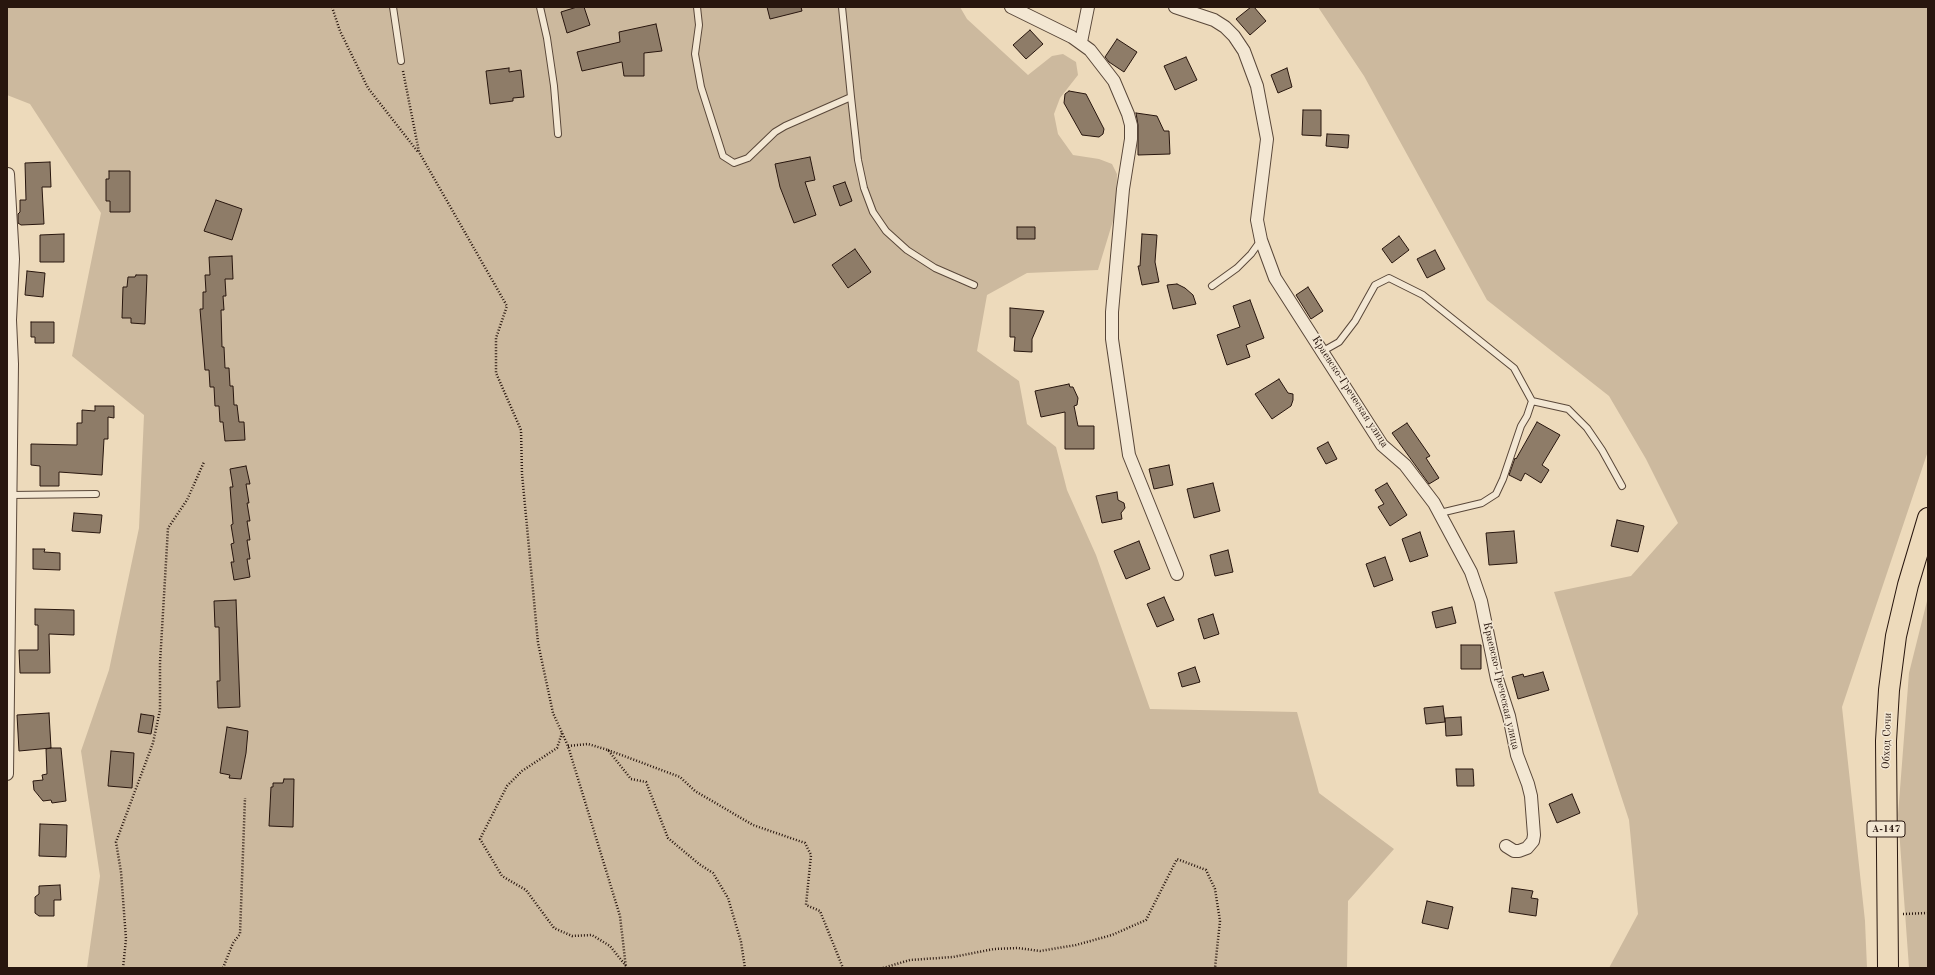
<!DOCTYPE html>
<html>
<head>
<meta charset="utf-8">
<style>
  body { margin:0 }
  #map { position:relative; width:1935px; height:975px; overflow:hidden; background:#eddabb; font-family:"Old Standard TT",serif }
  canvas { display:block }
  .frame { position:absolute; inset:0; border:8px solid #28160e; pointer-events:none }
</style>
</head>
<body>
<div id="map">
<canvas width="1935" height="975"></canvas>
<div class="frame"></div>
</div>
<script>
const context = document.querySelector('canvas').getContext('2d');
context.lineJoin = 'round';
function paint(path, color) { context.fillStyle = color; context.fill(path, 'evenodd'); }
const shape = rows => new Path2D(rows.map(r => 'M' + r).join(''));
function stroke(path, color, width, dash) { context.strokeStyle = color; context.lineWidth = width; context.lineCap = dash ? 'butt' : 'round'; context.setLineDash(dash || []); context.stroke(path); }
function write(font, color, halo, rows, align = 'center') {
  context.font = font + ' "Old Standard TT",serif'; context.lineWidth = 3; context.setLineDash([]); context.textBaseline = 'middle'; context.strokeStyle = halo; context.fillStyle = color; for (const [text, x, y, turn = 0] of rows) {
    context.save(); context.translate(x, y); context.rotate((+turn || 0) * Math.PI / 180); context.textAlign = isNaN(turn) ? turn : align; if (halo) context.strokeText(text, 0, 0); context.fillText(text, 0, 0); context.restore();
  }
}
const green = shape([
  [7,7,960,7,967,19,1028,75,1052,56,1063,54,1076,62,1078,75,1060,98,1054,114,1058,134,1073,155,1099,159,1112,164,1117,174,1116,211,1098,270,1027,273,987,295,977,351,1019,381,1027,424,1056,447,1067,490,1096,555,1150,709,1297,712,1319,793,1394,849,1348,901,1347,968,87,968,100,876,81,751,109,670,139,528,144,415,72,356,101,213,30,104,7,95],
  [1318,7,1928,7,1928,451,1842,707,1865,921,1867,968,1609,968,1638,914,1629,820,1554,592,1631,576,1678,523,1646,459,1609,396,1487,300,1364,76],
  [1928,597,1928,968,1909,968,1898,815,1909,673]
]);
const building = shape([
  [577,7,584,7,590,25,567,33,561,12,577,7],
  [767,7,801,7,802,11,770,19,767,7],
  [1251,7,1254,7,1266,21,1250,35,1236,19,1251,7],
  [656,24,662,51,644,53,644,76,624,76,622,62,582,71,577,52,620,42,619,32,656,24],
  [1030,30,1043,44,1026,59,1013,45,1030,30],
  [1117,39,1137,52,1124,72,1109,62,1105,57,1117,39],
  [1186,57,1197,80,1175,90,1164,66,1186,57],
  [509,68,509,72,521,70,524,97,513,98,513,101,490,104,486,71,509,68],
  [1287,68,1292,87,1278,93,1271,75,1287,68],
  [1069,91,1086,94,1104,129,1103,134,1099,137,1082,135,1064,103,1065,94,1069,91],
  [1303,110,1321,110,1321,136,1302,135,1303,110],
  [1136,113,1157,116,1164,131,1169,131,1170,154,1138,155,1138,125,1136,113],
  [1327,134,1349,135,1348,148,1326,146,1327,134],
  [810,157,815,180,805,182,816,215,794,223,780,187,775,164,810,157],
  [50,162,51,187,42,187,44,224,21,225,18,223,18,214,20,212,20,200,26,200,25,163,50,162],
  [109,171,130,171,130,212,110,212,110,201,106,201,106,179,109,179,109,171],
  [845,182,852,201,840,206,833,186,845,182],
  [216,200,242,209,232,240,204,231,216,200],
  [1017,227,1035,227,1035,239,1017,239,1017,227],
  [64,234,64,262,40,262,40,235,64,234],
  [1142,234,1157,235,1155,262,1159,282,1142,285,1138,266,1140,266,1142,234],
  [1399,236,1409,250,1392,263,1382,249,1399,236],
  [855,249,871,272,848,288,832,265,855,249],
  [1435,250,1445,269,1427,278,1417,259,1435,250],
  [232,256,233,279,225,279,226,296,223,296,224,310,221,310,222,347,224,347,225,368,229,368,230,386,233,386,234,405,237,405,239,422,244,422,245,440,225,441,223,422,220,422,219,406,215,406,214,387,210,387,209,370,205,370,200,309,203,309,203,292,206,292,205,275,210,275,209,257,232,256],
  [27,271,45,273,43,297,25,295,27,271],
  [136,275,147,275,145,324,131,323,131,318,122,318,123,287,127,287,128,277,135,277,136,275],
  [1177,284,1185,288,1193,295,1196,304,1173,309,1167,285,1177,284],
  [1308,287,1323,311,1311,319,1296,295,1308,287],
  [1250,300,1264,338,1246,345,1250,357,1227,365,1217,335,1240,327,1233,306,1250,300],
  [1010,308,1044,311,1032,339,1032,352,1014,351,1015,337,1010,337,1010,308],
  [31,322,54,322,54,343,35,343,35,337,31,337,31,322],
  [1279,379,1288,393,1293,394,1293,400,1291,406,1272,419,1255,394,1279,379],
  [1069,384,1070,387,1073,387,1078,398,1077,405,1074,406,1078,426,1094,426,1094,449,1065,449,1065,412,1041,417,1035,391,1069,384],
  [95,406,114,406,114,418,108,417,108,439,104,439,102,475,59,472,59,486,40,486,40,466,31,465,31,444,77,445,77,423,82,423,82,410,95,411,95,406],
  [1537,422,1560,435,1542,465,1549,470,1541,483,1525,473,1521,481,1509,475,1515,458,1516,459,1537,422],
  [1407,423,1430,456,1426,458,1439,478,1429,484,1392,433,1407,423],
  [1328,442,1337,459,1326,464,1317,448,1328,442],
  [1169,465,1173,485,1154,489,1149,469,1169,465],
  [246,466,250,484,246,484,249,503,247,503,250,521,247,521,250,540,247,540,250,559,247,559,250,577,234,580,231,562,234,562,231,544,234,543,231,525,233,524,230,487,233,487,230,469,246,466],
  [1213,483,1220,511,1194,518,1187,489,1213,483],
  [1387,483,1407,515,1390,526,1378,507,1384,504,1375,490,1387,483],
  [1117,492,1118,500,1124,503,1125,508,1121,513,1122,519,1102,523,1096,496,1117,492],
  [74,513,102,515,100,533,72,531,74,513],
  [1617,520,1644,526,1638,552,1611,546,1617,520],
  [1514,531,1517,563,1489,565,1486,533,1514,531],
  [1420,532,1428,556,1410,562,1402,539,1420,532],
  [1139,541,1150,569,1126,579,1114,551,1139,541],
  [33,549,45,549,44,552,60,553,60,570,33,569,33,549],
  [1228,550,1233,572,1215,576,1210,555,1228,550],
  [1385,557,1393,580,1374,587,1366,564,1385,557],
  [1164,597,1174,620,1157,627,1147,604,1164,597],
  [236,600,240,707,218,708,217,681,220,681,219,627,215,627,214,601,236,600],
  [1452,607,1456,623,1436,628,1432,612,1452,607],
  [35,609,74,610,74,635,49,634,50,673,20,673,19,650,38,650,38,625,35,625,35,609],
  [1213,614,1219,634,1204,639,1198,619,1213,614],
  [1461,645,1481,645,1481,669,1461,669,1461,645],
  [1195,667,1200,682,1182,687,1178,673,1195,667],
  [1543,672,1549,690,1518,699,1512,677,1523,674,1524,677,1543,672],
  [1443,706,1445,722,1426,724,1424,708,1443,706],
  [49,713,51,748,19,751,17,715,49,713],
  [141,714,154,716,151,734,138,732,141,714],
  [1461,717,1462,735,1446,736,1445,718,1461,717],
  [227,727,248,731,246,753,241,779,229,778,230,775,220,773,227,727],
  [51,748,61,748,66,801,52,803,51,800,43,801,34,790,33,781,43,780,42,775,47,774,46,749,51,748],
  [111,751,134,753,132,788,108,786,111,751],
  [1456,769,1473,769,1474,786,1457,786,1456,769],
  [284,779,294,779,293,827,269,826,271,787,273,787,273,783,283,783,284,779],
  [1572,794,1580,813,1557,823,1549,804,1572,794],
  [40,824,67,825,66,857,39,856,40,824],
  [60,885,61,900,54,900,54,916,39,916,35,913,35,897,39,894,39,886,60,885],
  [1512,888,1533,891,1531,898,1538,899,1536,916,1509,912,1512,888],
  [1427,901,1453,907,1448,929,1422,923,1427,901]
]);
const path = shape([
  [332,7,340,31,368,88,418,152],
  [403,71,419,152,507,306,496,338,496,373,521,430,522,474,538,643,553,713,568,746,620,916,626,968],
  [562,733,557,748,522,771,507,786,480,839,502,876,526,890,554,928,572,936,592,935,610,946,626,966],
  [568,746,588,744,608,750,631,779,646,782,668,838,699,864,713,873,728,898,741,942,745,968],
  [608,750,680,777,695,791,753,825,805,843,811,855,806,905,820,911,843,968],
  [1903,914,1928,913],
  [123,968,126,939,121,872,116,842,153,743,160,710,160,663,168,528,187,500,204,462],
  [223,968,233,943,240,934,245,798],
  [883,968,910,960,953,957,994,949,1018,948,1040,951,1076,945,1112,935,1146,920,1177,859,1206,870,1215,889,1220,921,1215,968]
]);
const service = shape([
  [393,7,401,61],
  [540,7,547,38,554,86,558,134],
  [697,7,699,25,695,54,701,87,723,156,734,163,748,158,775,132,785,126,851,97,842,7],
  [851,97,858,160,864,188,873,212,886,231,907,250,935,268,974,285],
  [1212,286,1237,268,1251,254,1261,240],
  [1323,351,1339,342,1355,321,1375,285,1389,278,1423,295,1514,368,1532,401,1568,409,1587,428,1602,450,1622,486],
  [10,495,96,494],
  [1440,513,1482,503,1496,494,1503,479,1521,426,1527,416,1532,401]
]);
const minor = shape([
  [1011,7,1072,37,1090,50,1114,81,1128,114,1131,125,1131,139,1123,189,1112,312,1112,339,1129,455,1177,574],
  [1175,7,1214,20,1225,27,1234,36,1244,51,1257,86,1267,139,1257,220,1261,240,1275,278,1382,445,1405,465,1434,503,1471,572,1481,601,1497,679,1509,716,1517,755,1528,784,1531,796,1534,835,1533,841,1527,848,1519,851,1514,851,1506,846],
  [1081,42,1088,7],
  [8,174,13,259,10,320],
  [7,318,10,320,12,364,7,774]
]);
const trunk = shape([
  [1888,968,1886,741,1889,690,1896,636,1908,585,1928,518]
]);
const shields = [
  [1886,829,38]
];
const shieldNames = [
  ["А-147",1886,829]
];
const streetNames = [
  ["Краевско-Греческая улица",1350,392,57],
  ["Краевско-Греческая улица",1501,686,77],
  ["Обход Сочи",1887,741,-88]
];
paint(green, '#ccb99e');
paint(building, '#8e7c68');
stroke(building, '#28160e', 1);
stroke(service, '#594739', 8);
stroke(minor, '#594739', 14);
stroke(trunk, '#28160e', 22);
stroke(path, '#28160e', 2.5, [1, 2]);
stroke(service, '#f3e7d3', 6);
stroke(minor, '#f3e7d3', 12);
stroke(trunk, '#eddabb', 20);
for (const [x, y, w] of shields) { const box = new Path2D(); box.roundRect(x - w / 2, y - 8, w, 16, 3); context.fillStyle = '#f3e7d3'; context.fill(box); stroke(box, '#28160e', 1); }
write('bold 10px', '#28160e', null, shieldNames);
write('11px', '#28160e', '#f3e7d3', streetNames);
</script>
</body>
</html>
